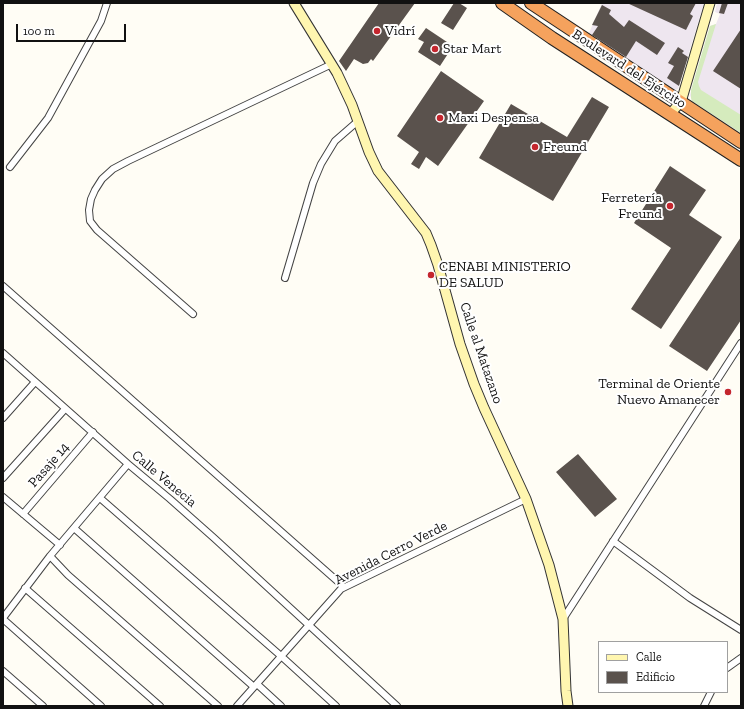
<!DOCTYPE html>
<html>
<head>
<meta charset="utf-8">
<style>
  body { margin:0 }
  #map { position:relative; width:744px; height:709px; overflow:hidden; background:#fffdf5; font-family:"Zilla Slab",serif }
  canvas { display:block }
  .frame { position:absolute; inset:0; border:4px solid #111; pointer-events:none }
  .legend { position:absolute; left:598px; top:641px; width:130px; height:52px; box-sizing:border-box; background:#fff; border:1px solid #a0a0a0; margin:0; padding:5px 7px; list-style:none; font-size:12px; color:#111 }
  .legend li { display:flex; align-items:center; gap:8px; height:20px }
  .legend b { width:20px; border:1px solid #a0a0a0 }
  .scale { position:absolute; left:16px; top:24px; width:110px; height:18px; box-sizing:border-box; border:2px solid #111; border-top:0; padding-left:5px; font-size:12px; line-height:14px; white-space:nowrap; color:#111; -webkit-text-stroke:3px #fff; paint-order:stroke }
</style>
</head>
<body>
<div id="map">
<canvas width="744" height="709"></canvas>
<div class="frame"></div>
<ul class="legend">
<li><b style="height:5px;background:#fff6b0"></b>Calle</li>
<li><b style="height:11px;background:#5a524d"></b>Edificio</li>
</ul>
<div class="scale">100 m</div>
</div>
<script>
const context = document.querySelector('canvas').getContext('2d');
context.lineJoin = 'round';
function paint(path, color) { context.fillStyle = color; context.fill(path, 'evenodd'); }
const shape = rows => new Path2D(rows.map(r => 'M' + r).join(''));
function stroke(path, color, width, dash) { context.strokeStyle = color; context.lineWidth = width; context.lineCap = dash ? 'butt' : 'round'; context.setLineDash(dash || []); context.stroke(path); }
function write(font, color, halo, rows, align = 'center') {
  context.font = font + ' "Zilla Slab",serif'; context.lineWidth = 4; context.setLineDash([]); context.textBaseline = 'middle'; context.strokeStyle = halo; context.fillStyle = color; for (const [text, x, y, turn = 0] of rows) {
    context.save(); context.translate(x, y); context.rotate((+turn || 0) * Math.PI / 180); context.textAlign = isNaN(turn) ? turn : align; if (halo) context.strokeText(text, 0, 0); context.fillText(text, 0, 0); context.restore();
  }
}
const industrial = shape([
  [602,3,704,3,678,89,675,90,589,33],
  [717,3,741,3,741,133,692,101,690,95,710,26,716,24,720,14,715,12]
]);
const green = shape([
  [716,24,698,82,699,86,701,90,741,115,741,133,692,101,691,98,691,90,710,26]
]);
const building = shape([
  [379,3,415,3,373,61,371,59,368,63,363,64,354,59,346,71,339,61],
  [454,3,459,3,467,8,453,30,441,23],
  [627,3,696,3,690,14,693,16,686,30],
  [722,3,728,3,724,14,719,13],
  [602,5,611,10,609,14,624,27,629,20,665,43,657,55,636,41,626,57,592,35,598,26,592,25],
  [426,28,453,46,440,66,418,52,424,42,418,39],
  [741,29,741,89,713,71],
  [678,47,684,51,682,53,688,57,679,86,667,78,674,66,668,63],
  [441,71,484,101,438,166,426,157,419,169,411,164,419,152,397,136],
  [592,97,609,107,553,201,479,158,511,104,567,137],
  [670,166,706,190,689,215,722,237,661,329,631,309,671,248,634,223],
  [741,237,741,320,707,371,669,346],
  [578,454,617,499,595,517,556,472]
]);
const street = shape([
  [10,167,48,118,101,21,107,3],
  [285,278,313,183,321,164,335,141,358,121],
  [3,286,344,587],
  [193,314,97,230,90,221,89,210,91,199,95,190,102,179,113,169,128,161,332,64],
  [3,353,128,464,170,499,214,538,397,706],
  [3,418,35,382],
  [3,478,65,409],
  [3,497,60,545],
  [100,498,281,656,336,706],
  [23,514,93,432],
  [74,528,254,687],
  [613,541,690,598,741,630],
  [50,556,68,575,218,706],
  [25,588,160,706],
  [3,618,50,556,128,464],
  [3,619,101,706],
  [563,619,741,343],
  [727,668,741,658],
  [3,671,43,706],
  [257,684,281,706],
  [237,706,341,589,526,499],
  [704,706,711,692]
]);
const secondary = shape([
  [294,3,337,73,352,105,369,152,378,171,426,233,431,245,438,265,460,344,474,384,484,408,526,499,549,565,563,619,566,691,568,706],
  [670,114,681,102,710,3]
]);
const highway = shape([
  [502,3,552,38,741,160],
  [531,3,741,142]
]);
const markers = [
  [377,31,4,"#c4262e"],
  [435,49,4,"#c4262e"],
  [440,118,4,"#c4262e"],
  [535,147,4,"#c4262e"],
  [670,206,4,"#c4262e"],
  [431,275,4,"#c4262e"],
  [728,392,4,"#c4262e"]
];
const poiNames = [
  ["Vidrí",385,31],
  ["Star Mart",443,49],
  ["Maxi Despensa",448,118],
  ["Freund",543,147],
  ["Ferretería",662,198,"right"],
  ["Freund",662,214,"right"],
  ["CENABI MINISTERIO",439,267],
  ["DE SALUD",439,283],
  ["Terminal de Oriente",720,384,"right"],
  ["Nuevo Amanecer",720,400,"right"]
];
const streetNames = [
  ["Boulevard del Ejército",629,69,33],
  ["Calle al Matazano",481,353,71],
  ["Pasaje 14",49,465,-49],
  ["Calle Venecia",164,479,40],
  ["Avenida Cerro Verde",391,553,-27]
];
paint(industrial, '#eee6ef');
paint(green, '#d5ebbd');
paint(building, '#5a524d');
stroke(street, '#444', 8);
stroke(secondary, '#333', 11);
stroke(highway, '#222', 14);
stroke(street, '#fff', 6);
stroke(secondary, '#fff6b0', 9);
stroke(highway, '#f5a25d', 12);
for (const [x, y, r, color] of markers) { const dot = new Path2D(); dot.arc(x, y, r, 0, 2 * Math.PI); context.fillStyle = color; context.fill(dot); stroke(dot, '#fff', 1.5); }
write('14px', '#111', '#fff', poiNames, 'left');
write('14px', '#111', '#fff', streetNames);
</script>
</body>
</html>
